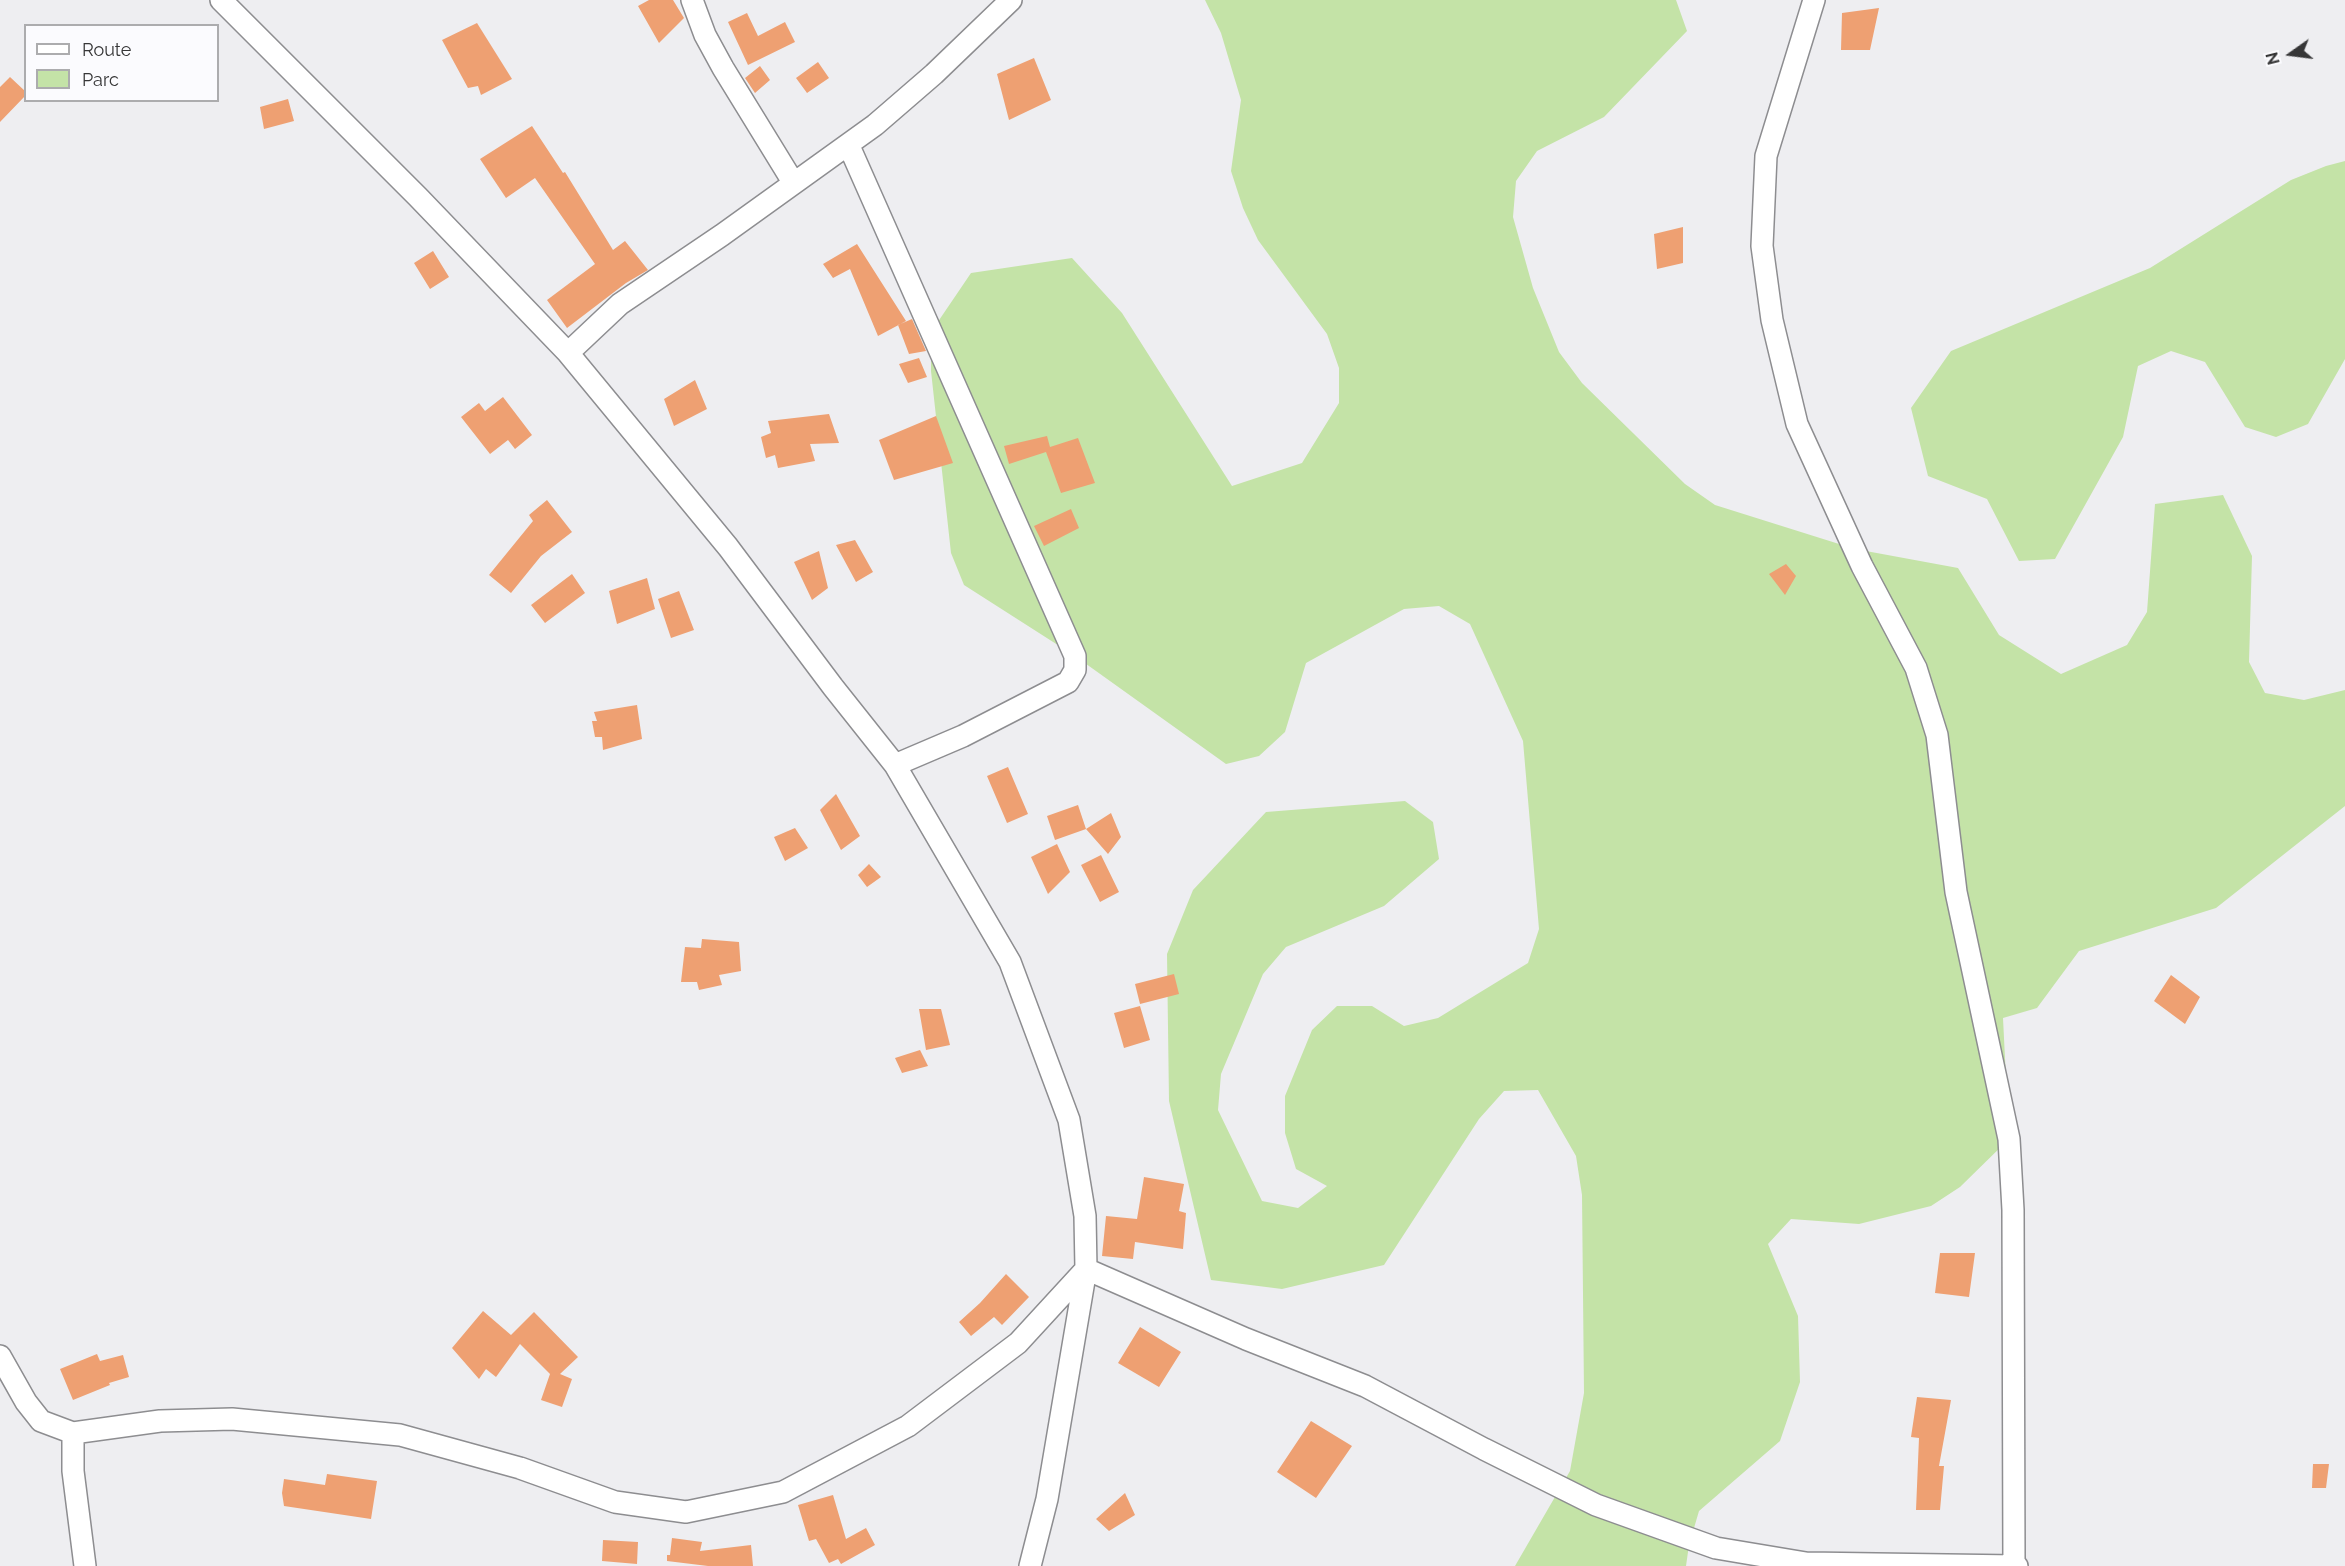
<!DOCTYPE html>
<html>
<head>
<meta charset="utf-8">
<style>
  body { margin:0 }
  #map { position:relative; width:2345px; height:1566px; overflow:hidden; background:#eeeef1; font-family:Raleway,sans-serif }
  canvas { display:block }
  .legend { position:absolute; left:24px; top:24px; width:195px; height:78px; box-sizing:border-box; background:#fbfbfe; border:2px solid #acacae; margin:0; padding:8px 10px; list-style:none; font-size:18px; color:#363637 }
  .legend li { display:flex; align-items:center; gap:12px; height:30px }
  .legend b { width:30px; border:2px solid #acacae }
  .north { position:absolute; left:2261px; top:24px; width:60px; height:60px; -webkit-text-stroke:4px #fbfbfe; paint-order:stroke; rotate:256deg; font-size:16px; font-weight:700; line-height:24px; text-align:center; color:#363637 }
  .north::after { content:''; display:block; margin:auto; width:21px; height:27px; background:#363637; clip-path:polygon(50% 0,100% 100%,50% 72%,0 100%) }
</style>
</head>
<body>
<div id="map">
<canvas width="2345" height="1566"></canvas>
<ul class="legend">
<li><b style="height:8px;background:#fff"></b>Route</li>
<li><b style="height:16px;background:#c4e3a7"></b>Parc</li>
</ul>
<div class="north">N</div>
</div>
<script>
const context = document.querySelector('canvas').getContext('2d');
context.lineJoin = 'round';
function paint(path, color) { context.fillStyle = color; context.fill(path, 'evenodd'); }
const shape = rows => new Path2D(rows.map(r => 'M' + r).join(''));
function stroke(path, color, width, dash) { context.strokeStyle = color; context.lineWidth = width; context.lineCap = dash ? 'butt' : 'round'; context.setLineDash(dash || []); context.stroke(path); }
const green = shape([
  [1205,0,1676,0,1687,31,1604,117,1537,151,1516,181,1513,217,1533,288,1559,352,1582,383,1685,484,1715,505,1855,549,1958,568,1999,635,2061,674,2127,645,2147,612,2155,504,2223,495,2252,556,2249,662,2265,693,2304,700,2345,690,2345,806,2216,908,2079,951,2037,1008,2003,1018,2009,1139,1960,1187,1931,1206,1859,1224,1791,1219,1768,1244,1798,1316,1800,1382,1780,1441,1699,1511,1689,1545,1686,1566,1515,1566,1570,1471,1584,1393,1582,1195,1576,1156,1538,1090,1504,1091,1479,1119,1384,1265,1282,1289,1211,1280,1169,1101,1167,954,1193,890,1266,812,1405,801,1433,822,1439,859,1384,906,1286,947,1263,974,1221,1074,1218,1110,1262,1201,1298,1208,1327,1186,1296,1169,1285,1133,1285,1096,1312,1030,1337,1006,1372,1006,1404,1026,1438,1018,1528,963,1539,929,1523,741,1470,624,1439,606,1404,609,1306,663,1285,732,1259,756,1226,764,1075,656,964,585,951,553,931,371,931,332,971,273,1072,258,1122,313,1232,486,1302,463,1339,403,1339,368,1327,334,1258,240,1243,208,1231,171,1241,100,1221,33],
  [2345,161,2345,359,2308,424,2276,437,2245,427,2205,362,2171,351,2138,366,2123,437,2055,559,2019,561,1987,499,1928,476,1911,408,1951,351,2150,268,2291,180,2326,166]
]);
const building = shape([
  [649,0,673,0,684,18,659,43,638,6],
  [1879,8,1870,50,1841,50,1842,13],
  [747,13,758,36,785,22,795,42,748,65,728,22],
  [477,23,512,79,481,95,478,86,468,88,442,40],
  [1034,58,1051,100,1009,120,997,74],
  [818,62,829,78,807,93,796,78],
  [760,66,770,80,755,93,745,78],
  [10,77,26,92,26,95,0,122,0,87],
  [288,99,294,121,264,129,260,107],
  [532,126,563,173,565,172,613,250,625,241,648,270,626,283,567,328,547,300,595,264,535,178,506,198,480,159],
  [1683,227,1683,263,1657,269,1654,234],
  [857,244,906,321,878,336,850,269,833,278,823,264],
  [433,251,449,277,430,289,414,263],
  [912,319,926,351,909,354,898,325],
  [919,358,927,377,908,383,899,364],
  [695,380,707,409,674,426,664,399],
  [503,397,532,435,515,449,508,440,490,454,461,417,479,403,485,411],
  [829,414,839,443,810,444,815,461,778,468,775,455,766,458,761,437,771,433,768,421],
  [936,416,953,463,894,480,879,440],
  [1047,436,1050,447,1078,438,1095,483,1061,493,1046,452,1009,464,1004,446],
  [547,500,572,532,541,556,511,593,489,575,533,521,529,515],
  [1071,509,1079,528,1044,546,1034,526],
  [855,540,873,572,856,582,836,545],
  [819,551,828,588,812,600,794,562],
  [1786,564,1796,576,1785,595,1769,574],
  [572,574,585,593,545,623,531,605],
  [647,578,655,609,617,624,609,591],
  [679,591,694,630,671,638,658,599],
  [637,705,642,739,603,750,602,737,595,737,592,721,597,721,594,712],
  [1008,767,1028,814,1007,823,987,776],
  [836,794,860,836,841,850,820,810],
  [1078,805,1086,829,1055,840,1047,816],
  [1111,813,1121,837,1108,854,1086,829],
  [795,828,808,848,785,861,774,837],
  [1057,844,1070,872,1048,894,1031,857],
  [1101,855,1119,892,1100,902,1081,865],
  [869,864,881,877,867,887,858,875],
  [702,939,739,942,741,971,719,975,722,985,699,990,697,982,681,982,685,947,701,948],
  [1174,974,1179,994,1140,1004,1135,984],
  [2171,975,2200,997,2185,1024,2154,1001],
  [1140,1006,1150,1040,1124,1048,1114,1013],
  [919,1009,941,1009,950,1045,926,1050],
  [920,1050,928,1066,902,1073,895,1058],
  [1144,1177,1184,1184,1179,1211,1186,1213,1183,1249,1135,1242,1133,1259,1102,1256,1106,1216,1137,1219],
  [1940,1253,1975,1253,1969,1297,1935,1293],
  [1006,1274,1029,1297,1002,1325,994,1317,971,1336,959,1322,980,1303],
  [483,1311,511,1335,534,1312,578,1357,560,1374,572,1379,562,1407,541,1400,550,1374,520,1344,496,1377,486,1369,479,1379,452,1348],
  [1140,1327,1181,1352,1159,1387,1118,1363],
  [97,1354,100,1361,123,1355,129,1377,109,1383,110,1385,73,1400,60,1369],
  [1917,1397,1951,1400,1939,1466,1944,1466,1940,1510,1916,1510,1919,1438,1911,1437],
  [1311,1421,1352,1446,1316,1498,1277,1472],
  [2313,1464,2329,1464,2326,1488,2312,1488],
  [327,1474,377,1481,371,1519,284,1506,282,1493,284,1479,325,1485],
  [1125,1493,1135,1515,1109,1531,1096,1519],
  [833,1495,846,1539,866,1528,875,1545,841,1564,838,1559,829,1563,816,1539,809,1541,798,1505],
  [672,1538,702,1542,700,1551,751,1545,753,1566,708,1566,667,1561,667,1555,670,1555],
  [603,1540,638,1542,637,1564,602,1561]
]);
const street = shape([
  [221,0,418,197,568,353,728,547,833,687,895,765,1010,962,1069,1120,1085,1216,1086,1269,1047,1499,1030,1566],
  [692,0,705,35,723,68,793,182],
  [1814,0,1766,156,1762,246,1772,320,1797,424,1862,566,1916,668,1937,735,1956,892,2009,1139,2013,1210,2014,1566],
  [849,146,1075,656,1075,670,1068,682,963,736,895,765],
  [568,353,620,304,722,235,875,125,934,74,1011,0],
  [0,1356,26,1402,41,1421,73,1433,160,1421,232,1419,400,1435,520,1468,615,1502,686,1512,783,1492,908,1426,1018,1343,1086,1269,1246,1339,1365,1386,1484,1449,1596,1505,1716,1548,1806,1563,2017,1566],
  [73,1433,73,1471,85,1566]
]);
paint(green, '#c4e3a7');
paint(building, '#eea072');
stroke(street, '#8d8d90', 24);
stroke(street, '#fff', 21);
</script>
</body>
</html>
